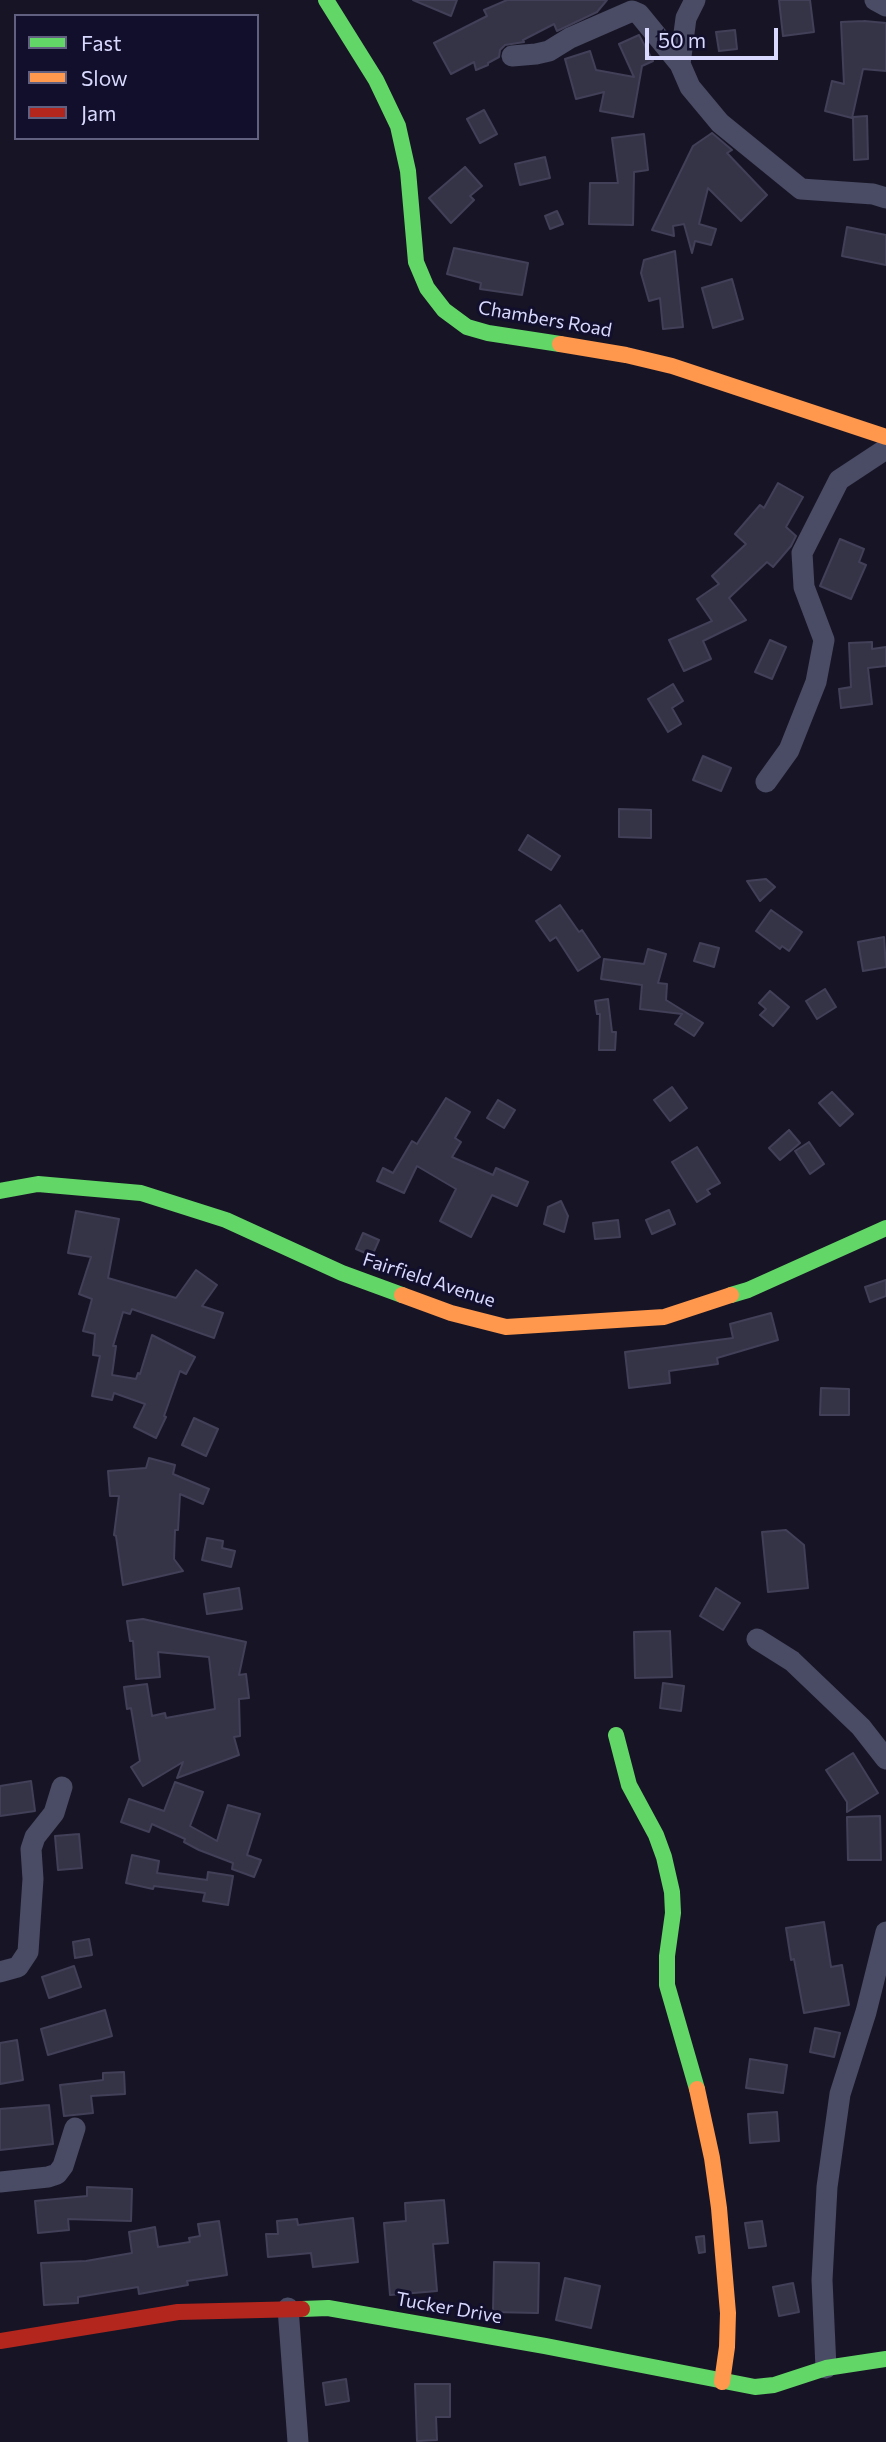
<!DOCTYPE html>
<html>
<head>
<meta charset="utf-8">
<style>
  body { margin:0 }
  #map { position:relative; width:886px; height:2442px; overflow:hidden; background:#171525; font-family:Commissioner,sans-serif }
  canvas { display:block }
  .legend { position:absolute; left:14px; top:14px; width:245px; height:126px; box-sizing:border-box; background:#110f2b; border:2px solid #616080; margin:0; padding:9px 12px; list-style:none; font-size:21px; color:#d9d9ff }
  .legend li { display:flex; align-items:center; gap:14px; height:35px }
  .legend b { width:35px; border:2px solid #616080 }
  .scale { position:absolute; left:645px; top:28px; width:133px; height:32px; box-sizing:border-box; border:4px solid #d9d9ff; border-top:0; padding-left:9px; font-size:21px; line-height:24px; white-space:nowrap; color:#d9d9ff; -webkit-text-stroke:5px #110f2b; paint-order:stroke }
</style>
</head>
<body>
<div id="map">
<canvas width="886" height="2442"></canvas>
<ul class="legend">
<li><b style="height:9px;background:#63d668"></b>Fast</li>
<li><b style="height:9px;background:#ff974d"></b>Slow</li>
<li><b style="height:9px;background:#b3261e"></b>Jam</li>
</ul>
<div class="scale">50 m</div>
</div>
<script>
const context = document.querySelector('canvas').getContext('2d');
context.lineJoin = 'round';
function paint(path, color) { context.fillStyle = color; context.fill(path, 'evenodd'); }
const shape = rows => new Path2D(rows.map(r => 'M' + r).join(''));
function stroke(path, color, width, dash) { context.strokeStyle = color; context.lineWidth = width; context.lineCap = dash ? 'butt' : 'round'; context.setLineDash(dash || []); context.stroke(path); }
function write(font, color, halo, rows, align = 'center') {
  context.font = font + ' Commissioner,sans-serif'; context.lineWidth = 6; context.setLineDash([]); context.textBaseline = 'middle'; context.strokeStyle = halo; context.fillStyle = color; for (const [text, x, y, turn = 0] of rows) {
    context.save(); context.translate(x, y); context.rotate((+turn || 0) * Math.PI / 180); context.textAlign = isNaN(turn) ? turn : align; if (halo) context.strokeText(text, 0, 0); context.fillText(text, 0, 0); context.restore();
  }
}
const building = shape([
  [413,0,457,0,451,16,413,0],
  [507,0,607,0,597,12,557,31,554,24,523,40,524,42,505,45,500,50,499,57,488,63,488,65,476,70,474,62,451,74,434,43,487,16,484,10,507,0],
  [779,0,810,0,814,32,783,36,779,0],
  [864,21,886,23,886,71,863,69,852,118,825,111,832,81,844,84,841,22,864,21],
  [735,30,737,49,719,51,716,32,735,30],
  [639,35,653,61,642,66,633,117,600,111,604,92,576,99,565,59,590,51,596,70,634,77,619,44,639,35],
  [484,110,497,134,480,143,467,119,484,110],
  [867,116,868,159,854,160,853,117,867,116],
  [712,133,732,150,727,153,767,195,741,221,708,188,699,224,716,229,711,245,695,241,692,253,684,224,673,226,674,236,652,230,693,146,712,133],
  [644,134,648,170,634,172,633,225,589,224,590,183,618,183,612,138,644,134],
  [545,157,550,178,520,185,515,164,545,157],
  [465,167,482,186,470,196,474,200,451,223,429,198,465,167],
  [557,211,563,224,550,229,545,216,557,211],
  [847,227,886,235,886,265,842,256,847,227],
  [454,248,528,263,522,295,480,289,481,283,447,274,454,248],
  [675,251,683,327,663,329,660,298,649,301,641,273,644,260,675,251],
  [732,279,743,319,713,328,702,288,732,279],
  [778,483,803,497,786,527,796,536,791,546,773,567,767,562,729,598,746,620,703,641,711,659,684,671,669,640,712,621,697,599,719,584,712,576,746,544,735,534,760,505,764,508,778,483],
  [840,539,864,549,859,562,866,565,851,599,820,586,840,539],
  [770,640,786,647,772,679,755,672,770,640],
  [872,642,872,649,886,647,886,666,868,668,872,704,841,708,839,689,851,687,849,643,872,642],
  [673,684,683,701,672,708,681,724,668,732,648,699,673,684],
  [703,756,731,768,721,791,693,780,703,756],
  [619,809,651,810,651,838,619,837,619,809],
  [528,835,560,856,551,870,519,850,528,835],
  [766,879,775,887,760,901,747,881,766,879],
  [560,905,579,932,582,930,600,957,578,971,556,937,550,941,536,921,560,905],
  [771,910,802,932,789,951,782,946,780,949,756,931,771,910],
  [884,937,886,967,863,971,858,942,884,937],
  [700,943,719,948,714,967,694,961,700,943],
  [648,949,666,954,658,983,667,984,666,1000,703,1023,694,1036,675,1024,682,1014,640,1009,642,985,601,979,604,959,644,964,648,949],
  [825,989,836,1007,817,1019,806,1001,825,989],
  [770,991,789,1007,773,1026,760,1015,766,1009,759,1003,770,991],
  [608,999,612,1032,616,1032,615,1050,599,1050,600,1014,597,1014,595,1001,608,999],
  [672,1087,687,1108,670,1121,654,1100,672,1087],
  [832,1092,853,1114,840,1126,819,1103,832,1092],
  [446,1098,470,1112,455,1138,461,1142,452,1157,493,1175,496,1168,528,1182,517,1206,492,1195,471,1237,440,1221,456,1189,417,1166,404,1193,377,1181,383,1168,393,1173,412,1141,417,1144,446,1098],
  [498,1100,515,1110,504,1128,487,1118,498,1100],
  [789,1130,800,1143,780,1160,769,1148,789,1130],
  [809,1142,824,1164,810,1174,795,1151,809,1142],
  [697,1147,720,1183,707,1190,710,1194,697,1202,672,1162,697,1147],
  [561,1201,568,1216,564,1232,544,1224,548,1207,561,1201],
  [669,1210,675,1224,652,1234,646,1220,669,1210],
  [76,1211,119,1219,108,1278,176,1298,196,1270,217,1285,202,1306,223,1313,214,1338,132,1309,130,1314,123,1312,113,1346,116,1346,112,1375,136,1379,138,1373,140,1374,152,1335,195,1357,186,1374,180,1371,164,1416,166,1417,156,1438,134,1427,145,1404,114,1393,112,1400,92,1396,100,1356,93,1355,95,1334,83,1331,92,1299,79,1294,91,1257,68,1253,76,1211],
  [618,1220,620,1237,595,1239,593,1223,618,1220],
  [363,1233,379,1240,372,1256,356,1249,363,1233],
  [886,1280,886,1296,870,1302,865,1287,886,1280],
  [771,1313,778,1340,717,1358,718,1364,669,1371,670,1383,629,1388,625,1352,733,1338,730,1324,771,1313],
  [821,1388,849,1389,849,1415,820,1415,821,1388],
  [194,1418,218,1429,206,1456,182,1445,194,1418],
  [149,1458,175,1465,173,1474,209,1489,203,1504,180,1494,178,1530,175,1530,174,1559,183,1571,123,1585,116,1536,114,1535,119,1496,110,1496,108,1471,146,1468,149,1458],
  [786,1530,804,1545,808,1588,768,1592,762,1532,786,1530],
  [207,1538,223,1541,222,1548,235,1551,231,1567,202,1560,207,1538],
  [239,1588,242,1609,207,1614,204,1594,239,1588],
  [716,1588,740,1603,723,1630,700,1616,716,1588],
  [143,1619,246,1642,239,1675,246,1674,249,1698,239,1699,240,1736,234,1737,239,1755,177,1778,183,1762,143,1786,131,1767,140,1761,131,1708,127,1709,124,1687,147,1684,152,1716,165,1713,166,1718,215,1709,209,1657,158,1652,160,1677,136,1679,133,1641,130,1641,127,1621,143,1619],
  [670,1631,672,1677,635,1678,634,1632,670,1631],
  [663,1683,684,1686,681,1711,660,1708,663,1683],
  [853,1753,878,1793,847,1812,847,1802,826,1770,853,1753],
  [31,1781,35,1811,0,1816,0,1786,31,1781],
  [175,1782,203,1792,190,1826,217,1841,228,1805,260,1814,247,1855,261,1860,254,1877,232,1869,233,1863,199,1850,184,1842,185,1839,152,1824,149,1832,121,1822,129,1799,164,1811,175,1782],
  [880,1816,881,1860,848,1860,847,1817,880,1816],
  [79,1834,82,1868,58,1870,55,1836,79,1834],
  [132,1855,159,1861,157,1873,207,1880,208,1872,233,1876,228,1905,203,1901,205,1893,154,1886,153,1889,126,1883,132,1855],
  [824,1922,831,1967,842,1965,849,2005,804,2013,794,1959,791,1960,786,1928,824,1922],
  [89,1939,92,1955,75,1958,73,1942,89,1939],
  [74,1966,81,1987,49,1998,42,1977,74,1966],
  [105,2010,112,2036,48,2055,41,2029,105,2010],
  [815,2028,840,2033,834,2057,810,2052,815,2028],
  [17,2040,23,2080,0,2084,0,2043,17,2040],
  [750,2059,787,2065,783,2093,746,2088,750,2059],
  [124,2072,125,2094,91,2096,93,2113,64,2116,60,2085,103,2080,103,2073,124,2072],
  [49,2105,53,2144,0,2150,0,2109,49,2105],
  [777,2112,779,2141,750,2143,748,2114,777,2112],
  [87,2187,132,2189,131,2221,68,2219,69,2230,38,2233,35,2201,87,2196,87,2187],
  [444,2200,448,2243,433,2244,437,2291,390,2295,384,2223,406,2221,405,2203,444,2200],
  [353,2218,358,2262,313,2267,311,2253,268,2257,266,2234,278,2234,277,2221,297,2219,298,2225,353,2218],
  [219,2221,227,2275,187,2281,188,2285,139,2294,138,2287,78,2297,78,2303,44,2305,41,2263,86,2261,132,2253,129,2232,155,2227,158,2247,190,2242,189,2238,200,2236,198,2224,219,2221],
  [762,2221,766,2246,749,2248,745,2223,762,2221],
  [704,2236,705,2252,699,2253,696,2237,704,2236],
  [494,2262,539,2263,538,2313,493,2312,494,2262],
  [565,2278,600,2286,591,2328,556,2320,565,2278],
  [793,2283,799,2312,779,2316,773,2287,793,2283],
  [346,2379,349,2401,326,2405,323,2383,346,2379],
  [415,2384,450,2384,450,2417,436,2417,437,2440,417,2441,415,2384]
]);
const street = shape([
  [695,0,686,18,680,64,690,87,720,123,801,189,873,194,886,198],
  [875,0,886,6],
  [512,56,536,54,549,51,570,38,632,11,639,14,680,64],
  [766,782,789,750,816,682,824,640,804,587,802,553,839,480,886,449],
  [757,1639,792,1661,861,1727,886,1759],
  [0,1972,18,1967,28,1952,33,1879,31,1849,35,1837,54,1813,62,1787],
  [0,2182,48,2177,57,2174,63,2166,75,2128],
  [288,2308,298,2442],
  [826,2368,822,2280,827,2187,840,2094,866,2012,886,1932]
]);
const fast = shape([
  [326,0,376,80,398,126,408,171,416,262,427,288,444,310,467,327,488,333,560,344],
  [0,1191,38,1184,141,1193,226,1220,342,1273,402,1295],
  [731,1295,748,1290,886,1228],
  [616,1735,629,1785,656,1835,664,1857,672,1892,673,1913,667,1956,667,1985,697,2089],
  [302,2309,328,2308,545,2346,755,2387,774,2385,826,2368,886,2359]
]);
const slow = shape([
  [560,344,626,355,672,366,886,437],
  [402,1295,451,1313,506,1327,664,1317,731,1295],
  [697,2089,712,2158,719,2208,728,2313,727,2347,722,2382]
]);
const jam = shape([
  [0,2341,178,2312,302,2309]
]);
const streetNames = [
  ["Chambers Road",545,319,10],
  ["Fairfield Avenue",429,1280,18],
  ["Tucker Drive",449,2308,10]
];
paint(building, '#353346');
stroke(building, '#424058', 2);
stroke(street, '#4a4b65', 21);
stroke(fast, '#63d668', 16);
stroke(slow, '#ff974d', 16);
stroke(jam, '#b3261e', 16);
write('19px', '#d9d9ff', '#110f2b', streetNames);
</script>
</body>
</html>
